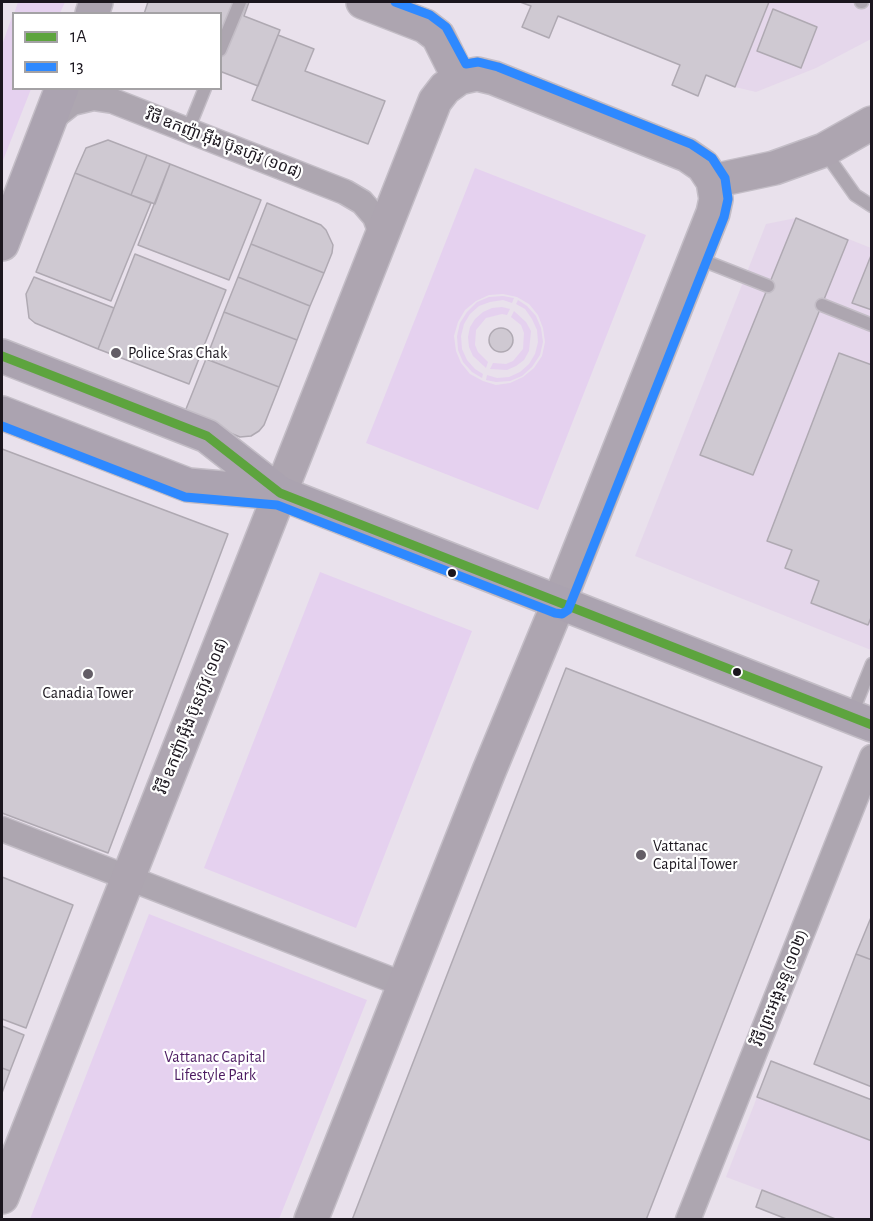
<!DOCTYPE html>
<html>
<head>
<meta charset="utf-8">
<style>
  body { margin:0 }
  #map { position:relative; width:873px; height:1221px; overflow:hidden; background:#e9e1ec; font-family:"Alegreya Sans",sans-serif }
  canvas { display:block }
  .frame { position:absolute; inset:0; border:3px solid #1b161e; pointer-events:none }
  .legend { position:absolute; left:12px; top:12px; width:210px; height:78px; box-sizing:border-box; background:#fff; border:2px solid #a4a2a5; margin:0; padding:8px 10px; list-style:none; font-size:18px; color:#1b161e }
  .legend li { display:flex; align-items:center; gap:12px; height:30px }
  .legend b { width:30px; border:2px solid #a4a2a5 }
</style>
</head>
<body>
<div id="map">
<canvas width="873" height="1221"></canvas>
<div class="frame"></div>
<ul class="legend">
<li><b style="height:8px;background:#5da43e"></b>1A</li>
<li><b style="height:8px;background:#2e89ff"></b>13</li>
</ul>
</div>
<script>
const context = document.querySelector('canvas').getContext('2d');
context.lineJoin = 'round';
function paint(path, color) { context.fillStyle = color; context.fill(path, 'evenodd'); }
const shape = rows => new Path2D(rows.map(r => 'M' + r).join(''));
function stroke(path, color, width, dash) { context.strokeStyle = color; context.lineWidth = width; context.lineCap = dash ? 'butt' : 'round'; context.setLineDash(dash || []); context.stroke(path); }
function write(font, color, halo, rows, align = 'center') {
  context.font = font + ' "Alegreya Sans","Noto Sans Khmer",sans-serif'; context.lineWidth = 4.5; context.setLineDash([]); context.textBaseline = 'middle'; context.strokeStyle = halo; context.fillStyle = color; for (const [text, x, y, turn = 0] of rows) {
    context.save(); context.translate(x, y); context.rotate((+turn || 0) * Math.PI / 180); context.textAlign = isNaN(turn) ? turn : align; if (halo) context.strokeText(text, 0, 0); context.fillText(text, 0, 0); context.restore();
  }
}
const built = shape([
  [520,2,871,2,871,39,816,68,756,92,735,87],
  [796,218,871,248,871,650,635,556,766,224],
  [771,1061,871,1100,871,1219,838,1219,726,1177]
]);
const green = shape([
  [18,2,65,2,60,13,14,14],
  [13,14,14,88,31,89,2,163,2,45],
  [475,168,646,235,538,510,366,443],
  [503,294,517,297,529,304,538,315,543,328,545,342,542,356,534,368,523,377,510,383,496,385,483,381,470,374,461,363,456,351,454,336,458,322,465,310,476,301,489,295],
  [503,296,514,298,512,303,503,300,490,302,479,306,470,314,464,324,461,336,462,349,467,360,475,369,483,374,482,378,472,372,463,362,458,350,457,336,460,323,467,312,477,302,489,297],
  [518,300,527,306,536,316,541,328,543,342,540,355,532,367,522,376,510,381,496,382,486,380,487,375,497,378,509,377,520,372,529,364,535,354,538,342,537,330,532,319,525,309,516,304],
  [502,307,510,309,507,315,502,314,486,318,476,330,475,345,478,352,488,362,486,368,473,356,469,347,468,337,470,327,475,319,483,312,492,308],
  [514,311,526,322,531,331,529,351,524,360,516,366,507,370,490,369,493,363,506,364,513,361,523,349,524,333,521,325,511,317],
  [320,572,472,631,356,928,204,868],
  [149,914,367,1000,279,1219,30,1219]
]);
const building = shape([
  [148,2,249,2,244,16,280,30,258,86,222,72,220,76,220,14,144,14,148,2],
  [520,2,769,2,735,87,706,75,698,96,672,85,680,65,558,16,549,38,522,27,531,6,520,2],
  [773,9,817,27,801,68,757,51,773,9],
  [278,35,314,49,305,71,385,101,368,144,252,100,278,35],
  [108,140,147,155,131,195,75,173,86,148,108,140],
  [147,155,170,164,155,204,131,195,147,155],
  [170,164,261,200,229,280,138,245,170,164],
  [75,173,151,203,111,301,36,272,75,173],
  [267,203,321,225,326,230,333,245,332,253,324,273,251,244,267,203],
  [796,218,848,240,753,475,700,455,796,218],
  [251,244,324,273,310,306,238,277,251,244],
  [872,253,872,310,852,303,872,253],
  [135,254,226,290,189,384,98,349,135,254],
  [34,277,114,308,98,349,35,323,29,318,26,294,34,277],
  [238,277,310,306,297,340,224,312,238,277],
  [224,312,297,340,279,387,206,359,224,312],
  '489 340a12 12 0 1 1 24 0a12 12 0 1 1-24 0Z',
  [839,353,872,365,872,615,868,625,811,603,819,581,785,568,792,550,767,541,839,353],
  [206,359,279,387,264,425,259,431,251,436,240,437,184,414,206,359],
  [2,449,228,534,108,853,2,813,2,449],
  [566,668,822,767,646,1220,352,1220,566,668],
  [2,877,73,905,26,1028,2,1019,2,877],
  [872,915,872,960,856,954,872,915],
  [856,954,872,960,872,1087,814,1064,856,954],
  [2,1026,24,1035,10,1071,2,1068,2,1026],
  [771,1061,872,1100,872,1141,757,1097,771,1061],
  [2,1068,10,1071,2,1093,2,1068],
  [762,1190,838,1220,789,1220,756,1207,762,1190]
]);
const lane = shape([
  [861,2,862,2],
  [220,50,240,2],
  [188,130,205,88],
  [824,151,855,195,872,206],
  [697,258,768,286],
  [822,305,872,325],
  [851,716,872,664]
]);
const street = shape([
  [49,121,72,103,93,98,113,101,345,192,362,202,375,217,382,236],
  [2,829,405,985],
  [688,1220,872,757]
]);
const secondary = shape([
  [363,2,425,26,438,36,459,78],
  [713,181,774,168,824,150,872,123],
  [2,1197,435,101,445,88,459,78,477,74,494,78,687,155,703,166,713,181,716,199,713,213,559,602,489,771,311,1220]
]);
const highway = shape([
  [92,14,96,2],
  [2,244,62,88],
  [2,356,207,436,280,493,872,725],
  [2,413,188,485,280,493]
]);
const bus1 = shape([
  [2,356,207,436,280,493,872,725]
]);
const bus2 = shape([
  [2,426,185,497,277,505,555,613,562,614,568,610,724,217,728,199,725,178,712,158,691,144,498,67,478,62,466,64,446,27,430,15,395,2]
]);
const markers = [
  [116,353,6,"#635d66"],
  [452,573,5,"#1b161e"],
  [737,672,5,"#1b161e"],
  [88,674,6,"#635d66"],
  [641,855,6,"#635d66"]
];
const streetNames = [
  ["វិថី ឧកញ៉ា អ៊ីង ប៊ុនហ៊ូវ (១០៨)",224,144,21],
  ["វិថី ឧកញ៉ា អ៊ីង ប៊ុនហ៊ូវ (១០៨)",192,716,-68],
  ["វិថី ព្រះអង្គនន្ទ (១០២)",780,988,-68]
];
const poiNames = [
  ["Police Sras Chak",128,353],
  ["Canadia Tower",88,693,"center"],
  ["Vattanac",653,846],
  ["Capital Tower",653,864]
];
const parkNames = [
  ["Vattanac Capital",215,1057],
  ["Lifestyle Park",215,1075]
];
paint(built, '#e5d7eb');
paint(green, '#e5d1ef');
paint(building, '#cfc9d2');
stroke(building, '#afa9b2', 1.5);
stroke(lane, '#c3bdc6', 15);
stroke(street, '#c3bdc6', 27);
stroke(secondary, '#c3bdc6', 36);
stroke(highway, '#c3bdc6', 36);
stroke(lane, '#ada6b0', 12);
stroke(street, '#ada6b0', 24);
stroke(secondary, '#ada5b0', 33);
stroke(highway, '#aba3b0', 33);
stroke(bus1, '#5da43e', 9);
stroke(bus2, '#2e89ff', 9);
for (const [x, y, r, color] of markers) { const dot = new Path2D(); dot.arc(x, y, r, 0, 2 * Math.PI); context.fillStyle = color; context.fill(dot); stroke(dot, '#fff', 2); }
write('16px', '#1b161e', '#fff', streetNames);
write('16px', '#1b161e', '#fff', poiNames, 'left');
write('16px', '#4c1b61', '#fff', parkNames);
</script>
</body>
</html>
